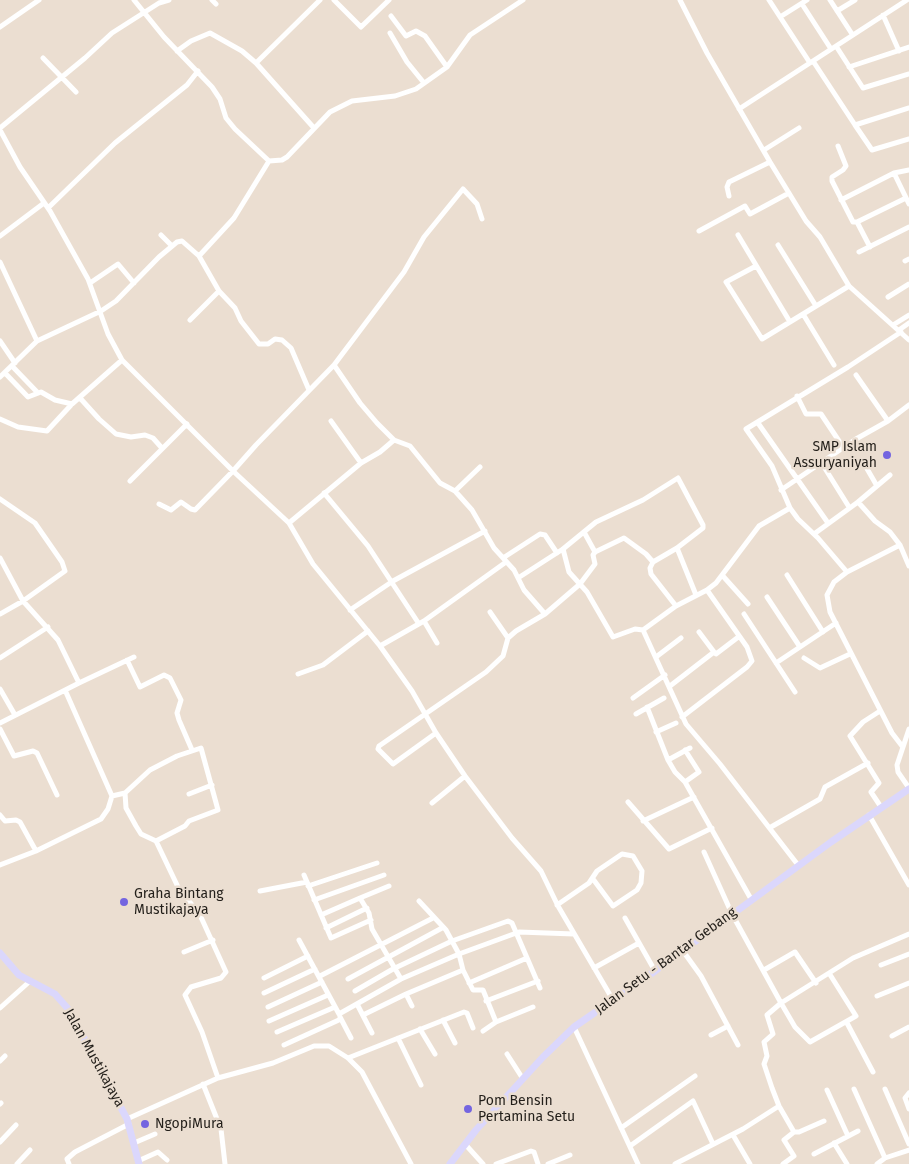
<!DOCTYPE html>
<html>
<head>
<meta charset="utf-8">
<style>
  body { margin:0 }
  canvas { display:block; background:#ebded1 }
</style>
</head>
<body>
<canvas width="909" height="1164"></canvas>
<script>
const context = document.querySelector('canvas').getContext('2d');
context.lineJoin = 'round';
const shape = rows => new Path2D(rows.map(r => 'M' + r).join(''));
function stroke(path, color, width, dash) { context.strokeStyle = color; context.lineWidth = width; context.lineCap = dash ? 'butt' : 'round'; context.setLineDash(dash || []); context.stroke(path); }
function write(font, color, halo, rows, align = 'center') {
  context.font = font + ' "Fira Sans",sans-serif'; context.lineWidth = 5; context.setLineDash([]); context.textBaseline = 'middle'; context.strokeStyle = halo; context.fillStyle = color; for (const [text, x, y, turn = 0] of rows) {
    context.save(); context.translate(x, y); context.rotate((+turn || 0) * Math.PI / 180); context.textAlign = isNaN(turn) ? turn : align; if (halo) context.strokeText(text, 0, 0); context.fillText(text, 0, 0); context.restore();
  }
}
const street = shape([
  [134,0,164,37,212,87,220,99,226,118,235,129,269,161],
  [212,0,216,4],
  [334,0,361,27,389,0],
  [680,0,707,53,770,162,806,221,820,237,849,286,909,340],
  [769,0,810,63],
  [830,0,852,34],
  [802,4,831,49],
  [837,11,855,0],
  [883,15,899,51],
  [391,16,406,36,416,31,425,36,447,67],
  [780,17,807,0],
  [0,27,39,0],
  [390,33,407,62,424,83],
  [836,46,863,88,909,74],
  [177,51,191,41,210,33,242,51,256,63],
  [43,58,76,92],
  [813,61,855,125,909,108],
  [849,67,909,47],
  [739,109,907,0],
  [855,125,872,150,909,139],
  [0,128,85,58,112,33,159,3,169,0],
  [314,128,256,63,320,0],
  [0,130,20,167,50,211,88,279,108,334,122,360,233,471,289,523,313,564,380,646,412,691,436,733,465,776,512,838,541,871,558,906,613,1000],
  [838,146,846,166,843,170,832,177,832,181,853,222,857,222,906,198],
  [764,150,799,128],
  [894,173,909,204],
  [729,196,727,187,729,182,770,162],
  [841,200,894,173,909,170],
  [48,208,115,143,187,85,198,71],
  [857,222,870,247],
  [699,231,745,206,750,214,789,193],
  [161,235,172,246],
  [738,235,790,322],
  [0,236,44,203],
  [778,245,816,306],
  [859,252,909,227],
  [199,256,234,218,269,161,282,160,287,157,330,112,352,101,395,96,416,89,447,67,470,35,523,0],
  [905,261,909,259],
  [0,262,37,341],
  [756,266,726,282,762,339,849,286],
  [90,283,118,264,134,283],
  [888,297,909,284],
  [803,314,834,365],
  [190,320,219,291],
  [893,325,909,315],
  [899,330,909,323],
  [901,332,848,367,746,429,772,466,790,508,798,519,818,538,847,572,834,582,827,595,830,612,892,733,902,746],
  [0,341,15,363],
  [334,365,360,403,377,423,394,440,410,446,440,483,455,491,472,510,494,548,514,570,524,590,545,614],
  [12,366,38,393],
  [5,373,28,397,41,392,55,400,72,404],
  [856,375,888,421],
  [0,377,37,341,101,311,116,301,159,257,177,242,182,241,199,256,219,291,235,308,241,321,259,344,268,344,275,339,282,340,291,348,309,390],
  [797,396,806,414,821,414,843,447],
  [80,398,99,419,116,434,131,437,145,435,153,438,161,447],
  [0,419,18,427,47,431,72,404,122,360],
  [331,421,361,463],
  [758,423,828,523],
  [821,462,849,507],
  [866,467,877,486],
  [130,481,187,424],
  [781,490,856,439,888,421,909,405],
  [455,491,480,467],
  [324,493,368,546,419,624],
  [0,499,35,523,62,562,65,571,23,601,0,614],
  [858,502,890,475],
  [159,504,171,510,181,502,191,509,195,510,233,471,256,445,334,365,404,272,424,237,463,189,477,204,482,219],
  [289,523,361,463,380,452,394,440],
  [814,534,858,502,875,521,890,532,900,545],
  [563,549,569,572,587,592,613,637,635,629,643,630,676,606,707,590,716,583,759,526,790,508],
  [595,552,624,538,646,554,653,562],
  [0,558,23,601,58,640,79,683,0,723],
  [503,558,540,534,545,535,557,553],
  [847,572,900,545,909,566],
  [722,575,748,604],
  [787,575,823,632],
  [518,578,563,549,596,522,643,500,678,478,703,525,703,528,677,548,696,595],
  [767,597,800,647],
  [676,606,651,574,650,568,653,562,677,548],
  [350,610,393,581,485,531],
  [490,612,508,638],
  [744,614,795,692],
  [424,621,437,643],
  [643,630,686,724,720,764,798,865],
  [699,632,714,652],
  [380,646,424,621,506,562],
  [656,657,681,638],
  [0,658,48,627],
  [804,658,820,668,850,654],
  [127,660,140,687,164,675,170,678,181,700,177,713,179,720,192,750],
  [776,663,836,623],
  [298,674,323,665,368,631],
  [79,683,134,657],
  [670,686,714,652,716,654,737,638],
  [0,689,15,715],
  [633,698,665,675],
  [647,707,668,760,675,772,685,782,751,899],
  [880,711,863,722,850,736,879,783,871,792,881,807],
  [636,714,664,698],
  [682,717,747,667,752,661,747,647,707,590],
  [0,729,14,756,33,751,37,753,57,795],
  [909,729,897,765,898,772,909,788],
  [656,732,676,723],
  [436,733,393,764,378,749,379,746,486,672,503,656,508,638,516,631,545,614,580,584,595,564,593,555,595,552,584,532],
  [685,750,699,772,685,782],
  [668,760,690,748],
  [125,793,126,808,136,826,141,834,156,841,178,887,200,915,226,972,221,978,191,987,185,995,202,1032,218,1078,127,1119],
  [189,794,212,785],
  [112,796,125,793,150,770,177,756,201,748,218,810,189,821,185,826,156,841],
  [628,802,669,849,712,828],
  [432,803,465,776],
  [0,815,5,821,16,820,20,822,36,851],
  [869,815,909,885],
  [643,821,694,797],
  [771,827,820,799,825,787,868,763],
  [704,852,732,914,781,1003,767,1015,773,1034,764,1042,767,1056,764,1064,772,1088,779,1106,794,1132,784,1140,794,1156,783,1164],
  [0,865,36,851,101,819,108,809,112,796,65,690],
  [304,875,331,938,371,920],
  [308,886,377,863],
  [260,891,307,882],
  [360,898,389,886],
  [314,900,384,875],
  [557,905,589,883,597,871,622,854,633,856,642,871,641,883,637,890,613,906,593,879],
  [321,915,360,898,369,913,372,929,401,979],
  [625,918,655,971],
  [326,928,367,908],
  [299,940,339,1014,401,979,459,954,519,932,574,934],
  [683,951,701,976,738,1045],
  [184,952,213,940],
  [881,965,909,954],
  [594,968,639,943],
  [463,970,473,990,483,990,496,1022],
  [764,970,795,952,816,983],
  [829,973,856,1016,810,1042,795,1027,781,1003,853,958,909,934],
  [320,976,433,918],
  [264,978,308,956],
  [348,979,442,928],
  [469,983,527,958],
  [355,991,393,969,452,941,508,921,512,923,540,988],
  [264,993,315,969],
  [877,996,909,983],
  [486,1001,538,981],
  [357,1004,372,1033],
  [412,1006,406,994,463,970,459,954,446,930,419,901],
  [268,1007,322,982],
  [0,1008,29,982],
  [363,1015,406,994],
  [340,1017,351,1038],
  [443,1020,455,1043],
  [269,1021,328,995],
  [847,1023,873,1072],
  [574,1027,638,1164],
  [420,1029,435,1054],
  [483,1031,496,1022,533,1007],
  [277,1032,335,1007],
  [711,1035,728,1026],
  [892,1036,909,1027],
  [398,1038,421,1085],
  [284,1045,341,1019],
  [507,1054,523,1079],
  [348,1058,464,1012,467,1013,473,1028],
  [0,1061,5,1056],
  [218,1078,273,1063,314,1046,329,1046,348,1058,362,1072,411,1164],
  [203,1084,221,1129,225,1164],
  [854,1089,885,1158],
  [885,1089,909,1144],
  [827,1090,848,1136],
  [909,1093,905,1098,909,1109],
  [0,1104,1,1103],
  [621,1128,695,1076],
  [794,1132,799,1132,824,1121],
  [733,1135,750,1164],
  [0,1142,16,1125],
  [134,1143,155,1134],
  [834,1143,847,1164],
  [465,1144,483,1164],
  [630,1146,693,1101,713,1144],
  [814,1154,858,1131],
  [138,1161,158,1152,167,1160],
  [17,1164,30,1150],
  [69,1164,67,1159,75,1152,129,1124],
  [496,1164,531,1151,534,1152,538,1164],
  [548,1164,570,1155],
  [675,1164,743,1129,779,1106],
  [877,1164,885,1158,909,1150]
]);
const secondary = shape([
  [0,953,19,975,55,994,69,1010,127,1119,139,1164],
  [450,1164,476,1130,543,1057,574,1027,655,971,831,842,909,789]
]);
const markers = [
  [887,455,5,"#7465e0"],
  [124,902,5,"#7465e0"],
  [468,1109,5,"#7465e0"],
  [145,1124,5,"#7465e0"]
];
const poiNames = [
  ["SMP Islam",877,447,"right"],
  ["Assuryaniyah",877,463,"right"],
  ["Graha Bintang",134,894],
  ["Mustikajaya",134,910],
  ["Pom Bensin",478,1101],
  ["Pertamina Setu",478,1117],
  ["NgopiMura",155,1124]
];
const streetNames = [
  ["Jalan Setu - Bantar Gebang",666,961,-36],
  ["Jalan Mustikajaya",94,1058,61]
];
stroke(street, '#fff', 5);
stroke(secondary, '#dbd7fc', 7);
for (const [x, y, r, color] of markers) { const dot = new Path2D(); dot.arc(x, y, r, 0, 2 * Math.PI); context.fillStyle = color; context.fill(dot); stroke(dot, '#ebded1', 2); }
write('14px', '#231f1a', '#ebded1', poiNames, 'left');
write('14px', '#231f1a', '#ebded1', streetNames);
</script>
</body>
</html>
